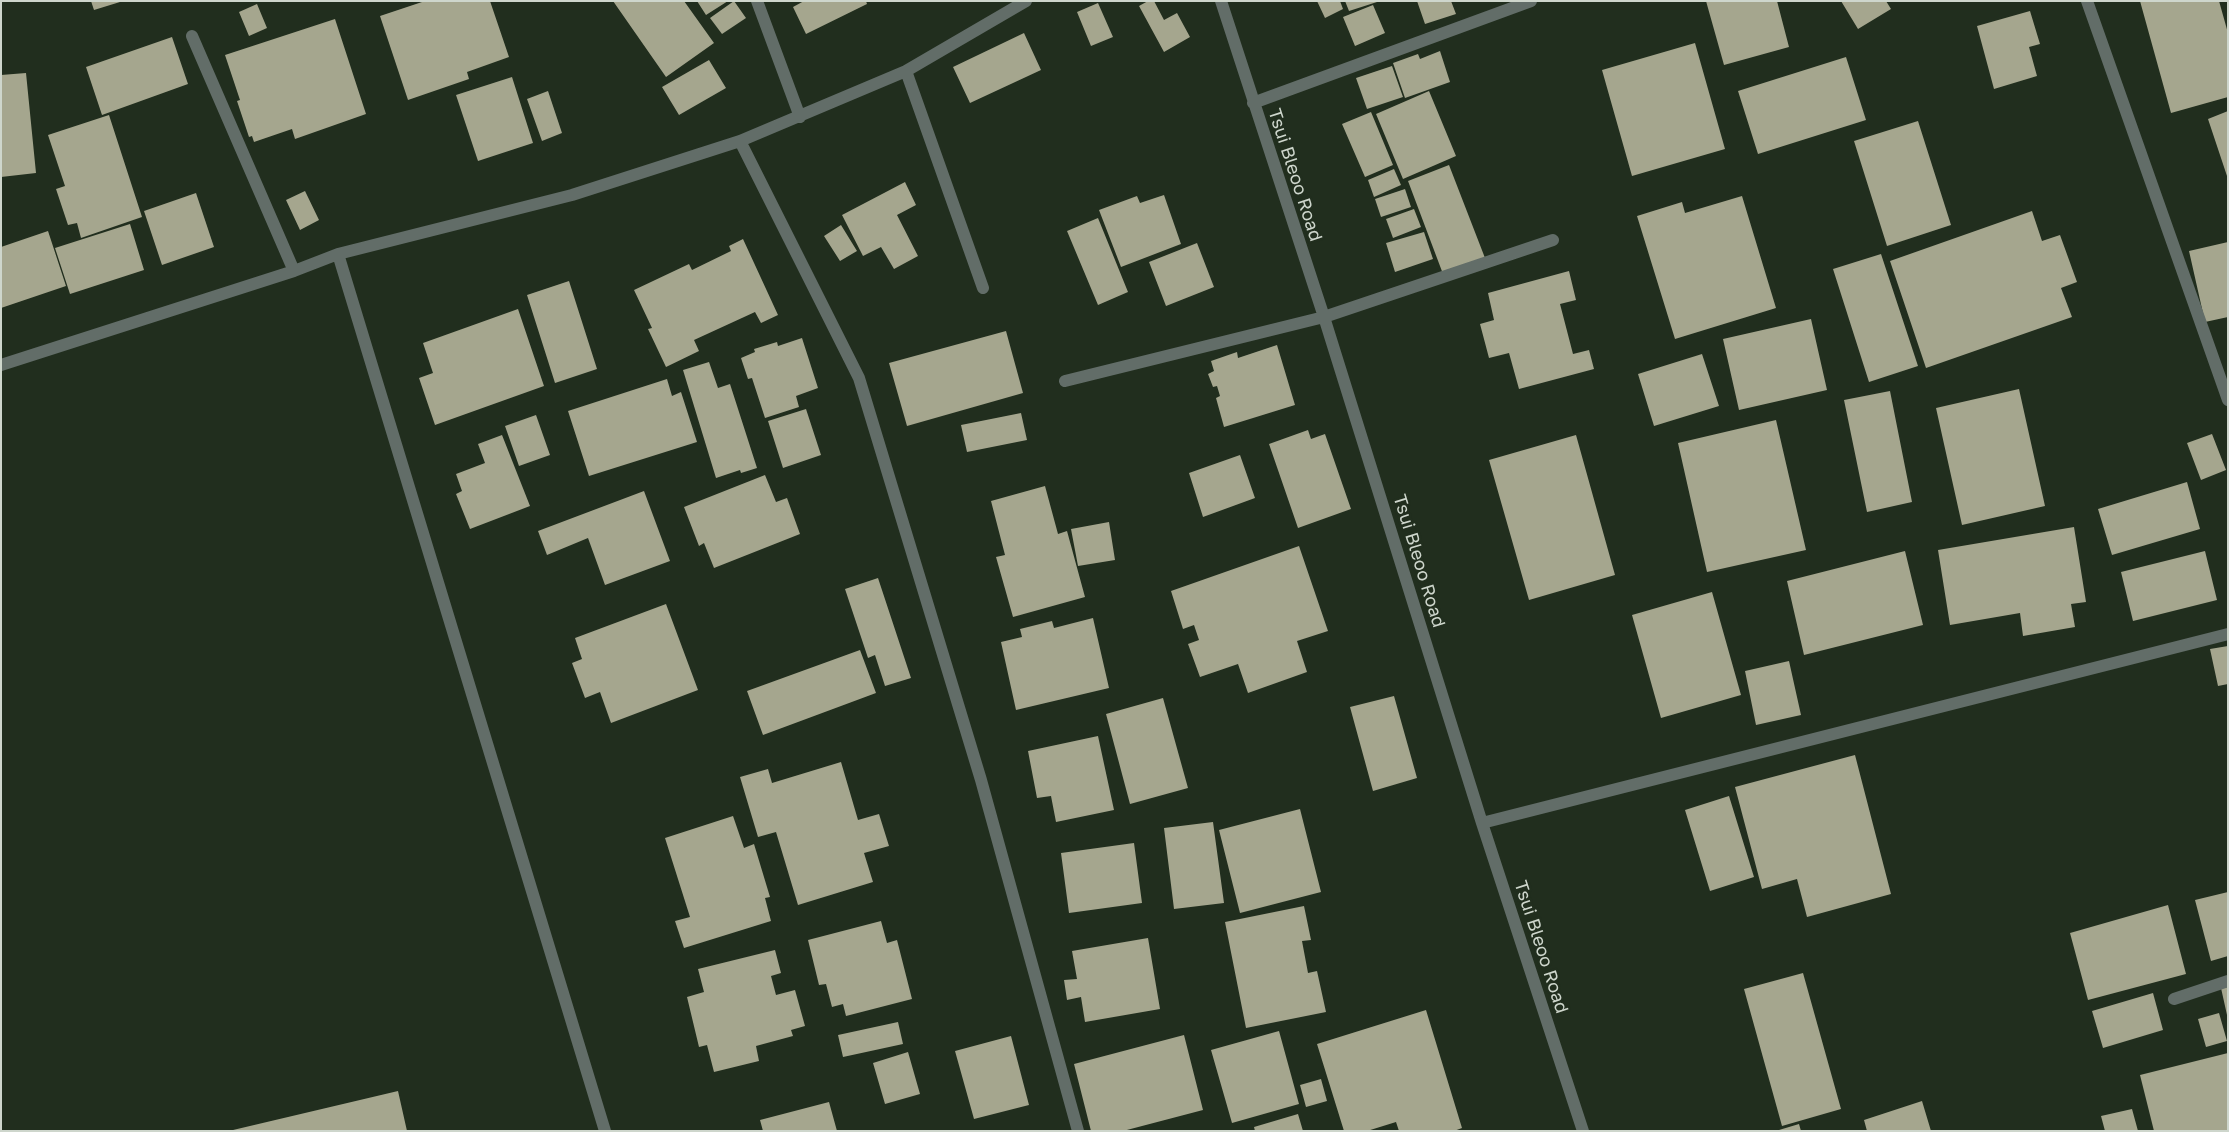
<!DOCTYPE html>
<html>
<head>
<meta charset="utf-8">
<style>
  body { margin:0 }
  #map { position:relative; width:2229px; height:1132px; overflow:hidden; background:#212e1e; font-family:"Golos Text",sans-serif }
  canvas { display:block }
  .frame { position:absolute; inset:0; border:2px solid #ced6cc; pointer-events:none }
</style>
</head>
<body>
<div id="map">
<canvas width="2229" height="1132"></canvas>
<div class="frame"></div>
</div>
<script>
const context = document.querySelector('canvas').getContext('2d');
context.lineJoin = 'round';
function paint(path, color) { context.fillStyle = color; context.fill(path, 'evenodd'); }
const shape = rows => new Path2D(rows.map(r => 'M' + r).join(''));
function stroke(path, color, width, dash) { context.strokeStyle = color; context.lineWidth = width; context.lineCap = dash ? 'butt' : 'round'; context.setLineDash(dash || []); context.stroke(path); }
function write(font, color, halo, rows, align = 'center') {
  context.font = font + ' "Golos Text",sans-serif'; context.lineWidth = 5; context.setLineDash([]); context.textBaseline = 'middle'; context.strokeStyle = halo; context.fillStyle = color; for (const [text, x, y, turn = 0] of rows) {
    context.save(); context.translate(x, y); context.rotate((+turn || 0) * Math.PI / 180); context.textAlign = isNaN(turn) ? turn : align; if (halo) context.strokeText(text, 0, 0); context.fillText(text, 0, 0); context.restore();
  }
}
const building = shape([
  [91,1,120,1,120,2,94,10],
  [425,1,490,1,509,57,467,72,469,79,408,100,380,16],
  [613,1,684,1,714,43,666,77],
  [697,1,728,1,706,15],
  [734,1,746,18,722,34,710,18],
  [804,1,866,1,867,4,806,34,793,7],
  [1148,1,1154,1,1164,20,1177,13,1190,37,1164,52,1139,6],
  [1317,1,1340,1,1343,9,1325,18],
  [1345,1,1377,1,1377,2,1349,11],
  [1417,1,1451,1,1456,14,1425,24],
  [1706,1,1777,1,1789,47,1724,65],
  [1841,1,1886,1,1891,9,1858,29],
  [2140,1,2219,1,2228,33,2228,97,2171,113],
  [1098,3,1113,37,1091,46,1077,12],
  [257,4,267,28,249,36,239,12],
  [1373,5,1385,33,1355,46,1343,17],
  [2030,11,2040,44,2029,47,2037,76,1994,89,1977,26],
  [335,19,366,114,295,139,292,129,254,142,252,136,249,137,237,101,240,100,225,55],
  [1024,33,1041,70,970,103,953,67],
  [172,37,188,84,102,115,86,67],
  [1695,43,1725,149,1632,176,1602,70],
  [1440,51,1450,82,1405,98,1393,63,1418,54,1420,59],
  [1846,57,1866,120,1758,154,1738,91],
  [709,60,726,88,679,115,662,87],
  [1392,66,1403,97,1367,109,1356,78],
  [26,73,36,173,1,177,1,75],
  [512,77,533,143,478,161,456,95],
  [548,91,562,133,542,141,527,99],
  [1429,91,1456,156,1403,179,1376,114],
  [2228,111,2228,176,2227,176,2208,119],
  [1371,112,1393,165,1365,177,1342,124],
  [109,115,142,217,81,238,77,223,68,225,56,189,65,186,48,135],
  [1918,121,1951,225,1887,246,1854,141],
  [1449,165,1485,258,1443,274,1408,181],
  [1394,169,1401,185,1374,197,1368,180],
  [905,182,916,205,897,215,918,256,894,269,881,247,863,256,842,215],
  [1405,189,1411,207,1381,217,1375,199],
  [305,191,319,220,300,230,286,200],
  [196,193,214,247,162,265,144,211],
  [1164,195,1181,244,1121,267,1099,210,1137,196,1140,203],
  [1742,196,1776,308,1675,339,1637,216,1682,202,1685,213],
  [1414,209,1421,227,1393,238,1386,219],
  [2032,211,2042,241,2060,235,2077,282,2061,288,2072,317,1926,368,1890,261],
  [1098,218,1128,292,1098,305,1067,231],
  [130,224,144,270,70,294,55,248],
  [841,225,857,251,840,261,824,236],
  [48,231,66,286,1,308,1,247],
  [1424,232,1433,259,1395,272,1386,243],
  [743,239,778,315,761,323,755,312,694,340,699,351,666,367,648,329,652,328,634,290,689,264,692,270,731,251,729,246],
  [2228,242,2228,317,2205,322,2189,251],
  [1197,243,1214,287,1166,306,1149,262],
  [1881,254,1918,366,1869,382,1833,269],
  [1569,271,1576,300,1560,304,1573,354,1589,350,1594,369,1519,389,1509,353,1489,358,1480,324,1494,320,1488,293],
  [569,281,597,369,555,383,527,295],
  [518,309,544,386,435,425,419,378,433,373,423,343],
  [1811,319,1827,390,1739,410,1723,339],
  [1006,331,1023,393,907,426,889,363],
  [802,338,818,388,796,396,799,407,765,418,752,378,748,379,741,358,755,352,754,349,777,342,778,346],
  [1277,345,1295,405,1224,427,1216,398,1220,396,1217,386,1213,387,1208,374,1214,371,1211,361,1237,352,1238,358],
  [1702,354,1719,406,1654,426,1638,374],
  [709,362,718,388,730,384,757,468,741,473,740,470,716,478,683,370],
  [667,379,672,396,681,392,697,442,589,476,568,411],
  [2019,389,2045,506,1962,525,1936,408],
  [1890,391,1912,502,1867,512,1844,400],
  [806,409,821,455,783,468,768,421],
  [1021,413,1027,440,967,452,961,425],
  [536,415,550,455,519,466,505,426],
  [1776,420,1806,550,1707,572,1678,443],
  [1308,430,1311,439,1325,434,1351,509,1298,528,1269,444],
  [2212,434,2226,470,2201,480,2187,443],
  [502,435,530,506,470,529,456,494,462,491,456,474,485,463,478,444],
  [1576,435,1615,575,1529,600,1489,460],
  [1240,455,1255,498,1203,517,1189,473],
  [765,475,776,502,787,498,800,534,714,568,704,543,699,546,684,507],
  [2187,482,2200,529,2112,555,2098,509],
  [1045,486,1058,534,1067,531,1085,597,1013,617,996,557,1005,555,991,501],
  [644,491,670,561,605,585,588,538,547,555,538,531],
  [1109,522,1115,560,1078,566,1071,529],
  [2074,527,2086,602,2071,604,2075,627,2023,636,2020,613,1950,625,1938,550],
  [1299,546,1328,631,1297,641,1307,672,1248,693,1238,664,1200,677,1188,644,1199,640,1194,625,1183,629,1171,591],
  [1905,551,1923,625,1804,655,1787,581],
  [2205,551,2217,600,2133,621,2121,572],
  [878,578,911,678,885,686,875,655,868,658,845,589],
  [1712,592,1741,695,1661,718,1632,615],
  [666,604,698,690,611,723,600,692,585,698,572,663,582,659,575,638],
  [1093,618,1109,688,1016,710,1001,642,1022,637,1020,629,1052,621,1054,628],
  [2228,646,2228,684,2218,686,2210,649],
  [860,650,876,693,763,735,747,691],
  [1789,661,1801,715,1756,725,1745,671],
  [1394,696,1417,778,1373,791,1350,707],
  [1163,698,1188,788,1130,804,1106,714],
  [1098,736,1114,810,1056,822,1051,796,1037,798,1028,751],
  [1855,755,1891,894,1807,917,1797,879,1762,889,1735,787],
  [841,762,858,820,879,814,889,846,864,853,873,882,798,905,776,832,758,837,740,777,768,769,772,783],
  [1729,796,1754,877,1710,891,1685,810],
  [1300,809,1321,892,1240,913,1219,830],
  [733,816,744,848,754,844,770,897,765,898,771,921,684,948,675,921,690,917,665,838],
  [1213,822,1224,903,1174,909,1164,828],
  [1134,843,1142,903,1069,913,1061,853],
  [2228,892,2228,956,2211,961,2195,900],
  [2168,905,2186,974,2088,1000,2070,933],
  [1304,906,1311,940,1302,941,1308,973,1317,971,1326,1012,1246,1028,1225,922],
  [881,921,887,943,897,940,912,999,846,1016,843,1004,832,1007,826,984,819,985,808,940],
  [1148,938,1160,1009,1085,1022,1081,997,1067,1000,1064,980,1077,979,1072,951],
  [775,950,781,973,771,976,776,995,795,990,805,1026,791,1030,793,1036,756,1046,759,1061,714,1072,707,1045,699,1047,687,997,704,992,698,969],
  [1803,973,1841,1109,1782,1126,1744,989],
  [2228,987,2228,1015,2227,1015,2221,988],
  [2153,993,2163,1030,2103,1048,2092,1011],
  [1426,1010,1462,1128,1454,1131,1399,1131,1396,1122,1367,1131,1344,1131,1317,1044],
  [2219,1013,2227,1041,2206,1047,2198,1019],
  [898,1022,903,1044,843,1057,838,1035],
  [1279,1031,1299,1104,1232,1123,1211,1050],
  [1184,1035,1203,1110,1123,1131,1091,1131,1074,1064],
  [1011,1036,1029,1105,974,1119,955,1051],
  [908,1052,920,1094,885,1104,873,1063],
  [2228,1053,2228,1131,2154,1131,2140,1075],
  [1321,1079,1327,1101,1306,1107,1300,1085],
  [398,1091,407,1131,233,1131,233,1130],
  [1922,1101,1931,1131,1867,1131,1864,1120],
  [829,1102,837,1131,763,1131,760,1120],
  [2132,1109,2138,1131,2105,1131,2101,1116],
  [1298,1114,1303,1131,1255,1131,1254,1127],
  [1799,1124,1801,1131,1779,1131,1779,1130]
]);
const minor = shape([
  [757,1,800,117],
  [1221,1,1324,317,1482,823,1583,1131],
  [2087,1,2228,400],
  [192,36,294,271],
  [906,71,983,288],
  [1253,103,1531,1],
  [740,141,859,378,981,780,1078,1131],
  [338,254,605,1131],
  [1,365,294,271,338,254,572,195,740,141,906,71,1026,1],
  [1065,381,1324,317,1553,240],
  [1482,823,2228,634],
  [2174,999,2228,981]
]);
const streetNames = [
  ["Tsui Bleoo Road",1295,175,72],
  ["Tsui Bleoo Road",1419,561,73],
  ["Tsui Bleoo Road",1541,947,72]
];
paint(building, '#a5a68e');
stroke(minor, '#626d68', 12);
write('18px', '#ced6cc', '#212e1e', streetNames);
</script>
</body>
</html>
